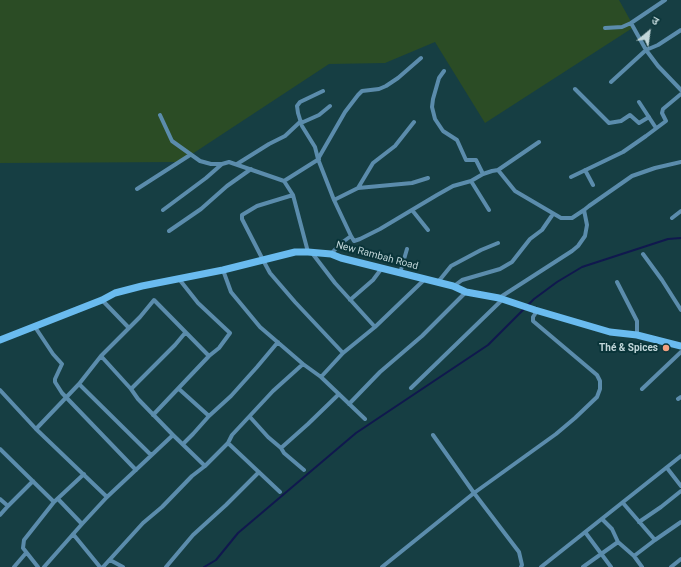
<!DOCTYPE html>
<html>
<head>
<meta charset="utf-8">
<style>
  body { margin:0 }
  #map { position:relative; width:681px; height:567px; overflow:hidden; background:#163e43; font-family:Roboto,"Noto Sans Devanagari",sans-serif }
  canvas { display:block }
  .north { position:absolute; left:629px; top:12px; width:40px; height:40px; -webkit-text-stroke:3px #093439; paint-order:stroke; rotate:29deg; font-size:11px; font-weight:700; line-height:16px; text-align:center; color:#c1d6d9 }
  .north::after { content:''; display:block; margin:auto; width:14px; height:18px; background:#c1d6d9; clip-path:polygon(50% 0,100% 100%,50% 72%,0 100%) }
</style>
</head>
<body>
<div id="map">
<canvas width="681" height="567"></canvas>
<div class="north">उ</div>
</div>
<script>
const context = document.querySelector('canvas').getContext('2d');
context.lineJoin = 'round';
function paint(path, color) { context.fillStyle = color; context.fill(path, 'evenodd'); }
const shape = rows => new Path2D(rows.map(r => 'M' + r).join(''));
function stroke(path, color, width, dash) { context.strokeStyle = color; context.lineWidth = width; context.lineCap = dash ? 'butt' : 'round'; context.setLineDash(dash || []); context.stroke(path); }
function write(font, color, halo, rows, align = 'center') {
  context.font = font + ' Roboto,sans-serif'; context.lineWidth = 4; context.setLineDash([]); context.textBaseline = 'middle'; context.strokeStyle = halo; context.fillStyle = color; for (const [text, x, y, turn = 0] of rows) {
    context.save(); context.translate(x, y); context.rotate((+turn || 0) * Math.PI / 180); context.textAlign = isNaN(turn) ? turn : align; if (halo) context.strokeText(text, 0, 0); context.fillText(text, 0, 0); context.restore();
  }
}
const green = shape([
  [0,0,619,0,634,27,485,123,435,42,385,63,329,64,180,162,0,163]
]);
const stream = shape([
  [527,306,534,299,557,282,582,267,668,239,681,238],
  [204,567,216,560,238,533,356,433,488,345,524,309]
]);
const street = shape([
  [631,23,646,50,658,66,681,90],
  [605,28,622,27,631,23,665,0],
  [444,71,439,78,433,99,432,107,435,119,443,131,457,140,466,160,476,160,483,174],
  [611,82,646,50,658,45,681,30],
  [575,89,609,123,621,121,630,115,639,123,649,117],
  [639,102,656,128],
  [160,115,172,141,200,161,211,164,222,164,229,162,284,181,293,195,308,252],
  [301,123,319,115,330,106],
  [318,159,315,147,302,126,298,113,297,106,300,102,323,91],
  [237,164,269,144,285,136,301,121],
  [498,170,539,142],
  [585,170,593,185],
  [571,177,623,152,646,136,666,121,662,113,663,109,681,94],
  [284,181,319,159],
  [471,181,489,210],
  [358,188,373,163,395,146,414,122],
  [137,189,190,155],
  [293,195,257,206,242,215,242,219,263,260,270,273,295,302,343,353],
  [334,200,358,188,412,183,428,178],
  [163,210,206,178,222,164],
  [412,210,428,230],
  [672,218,681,211],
  [169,231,201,209,227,186,251,169],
  [351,236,354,241,360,239,380,229,437,195,453,186,471,181,483,174,492,171,498,170,515,191,561,218,572,218,584,210],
  [312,253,335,283,375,327],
  [331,254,340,244,351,236,334,200,318,159,345,112,358,95,362,91,379,89,386,86,398,78,421,58],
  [643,254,662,280,681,310],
  [223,270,231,292,260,327,303,364,321,377,343,353,375,327,425,279],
  [400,273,407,249],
  [438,282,451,266,481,250,498,243],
  [617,282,637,321,637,335],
  [454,286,462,280,500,269,512,262,530,239,542,230,553,214],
  [499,298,572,251,578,246,585,236,587,225,584,210,589,206,632,176,655,168,681,162],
  [102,300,129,328],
  [350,300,373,280,382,268],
  [35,327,53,354,62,364,55,379,55,382,62,393,136,470],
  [101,356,131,389,138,399,173,435],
  [321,377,365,419],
  [411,388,503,299],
  [131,389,175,345,185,333],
  [179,389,209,416],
  [642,389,681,352],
  [0,390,36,429,107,497,82,524,58,499],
  [678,399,681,397],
  [349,404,380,372,422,336,466,292],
  [153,415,209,356,219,348,230,333,198,303,179,279],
  [250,417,268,437,281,448,284,453,304,470],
  [36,429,79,384],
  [228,443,280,492],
  [183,444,193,434,209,416,231,396,257,367,278,342],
  [281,448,308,424,339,394],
  [0,449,54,502],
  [151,455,79,384,101,356,140,317,154,300,209,356],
  [667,468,681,486],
  [107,497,173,435,205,466,228,443,232,435,273,391,303,364],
  [0,499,8,506,33,481],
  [623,503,655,540,634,556],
  [0,515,8,506],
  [602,519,612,529,618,542,634,556,642,567],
  [639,522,661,507,681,491],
  [585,532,611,567],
  [73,534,100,567],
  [655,540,681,522],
  [110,560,123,567],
  [14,567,26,553],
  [38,567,23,548,24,540,54,502,84,474],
  [44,567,82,524],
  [103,567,143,523,162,507,192,476,205,466],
  [166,567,193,535,226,505,259,472],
  [382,567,474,493,433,435],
  [521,567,522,565,519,552,474,493,556,434,575,418,597,397,600,389,600,381,597,375,533,321,533,317,537,311],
  [541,567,681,456],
  [583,567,618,542],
  [671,567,681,559]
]);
const secondary = shape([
  [0,340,102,300,115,293,142,286,223,270,295,252,308,252,331,254,341,258,453,286,466,292,499,298,535,310,610,332,637,335,681,346]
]);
const markers = [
  [666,348,4,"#f2a07f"]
];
const streetNames = [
  ["New Rambah Road",377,256,15]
];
const poiNames = [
  ["Thé & Spices",658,348]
];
paint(green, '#2b4c25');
stroke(stream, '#10184e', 2);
stroke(street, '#5b8cac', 4);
stroke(secondary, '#6abbef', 7);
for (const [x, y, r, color] of markers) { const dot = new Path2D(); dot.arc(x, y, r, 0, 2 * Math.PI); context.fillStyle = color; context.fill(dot); stroke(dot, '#093439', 1.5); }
write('10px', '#c1d6d9', '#093439', streetNames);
write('bold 10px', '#c1d6d9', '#093439', poiNames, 'right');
</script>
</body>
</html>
